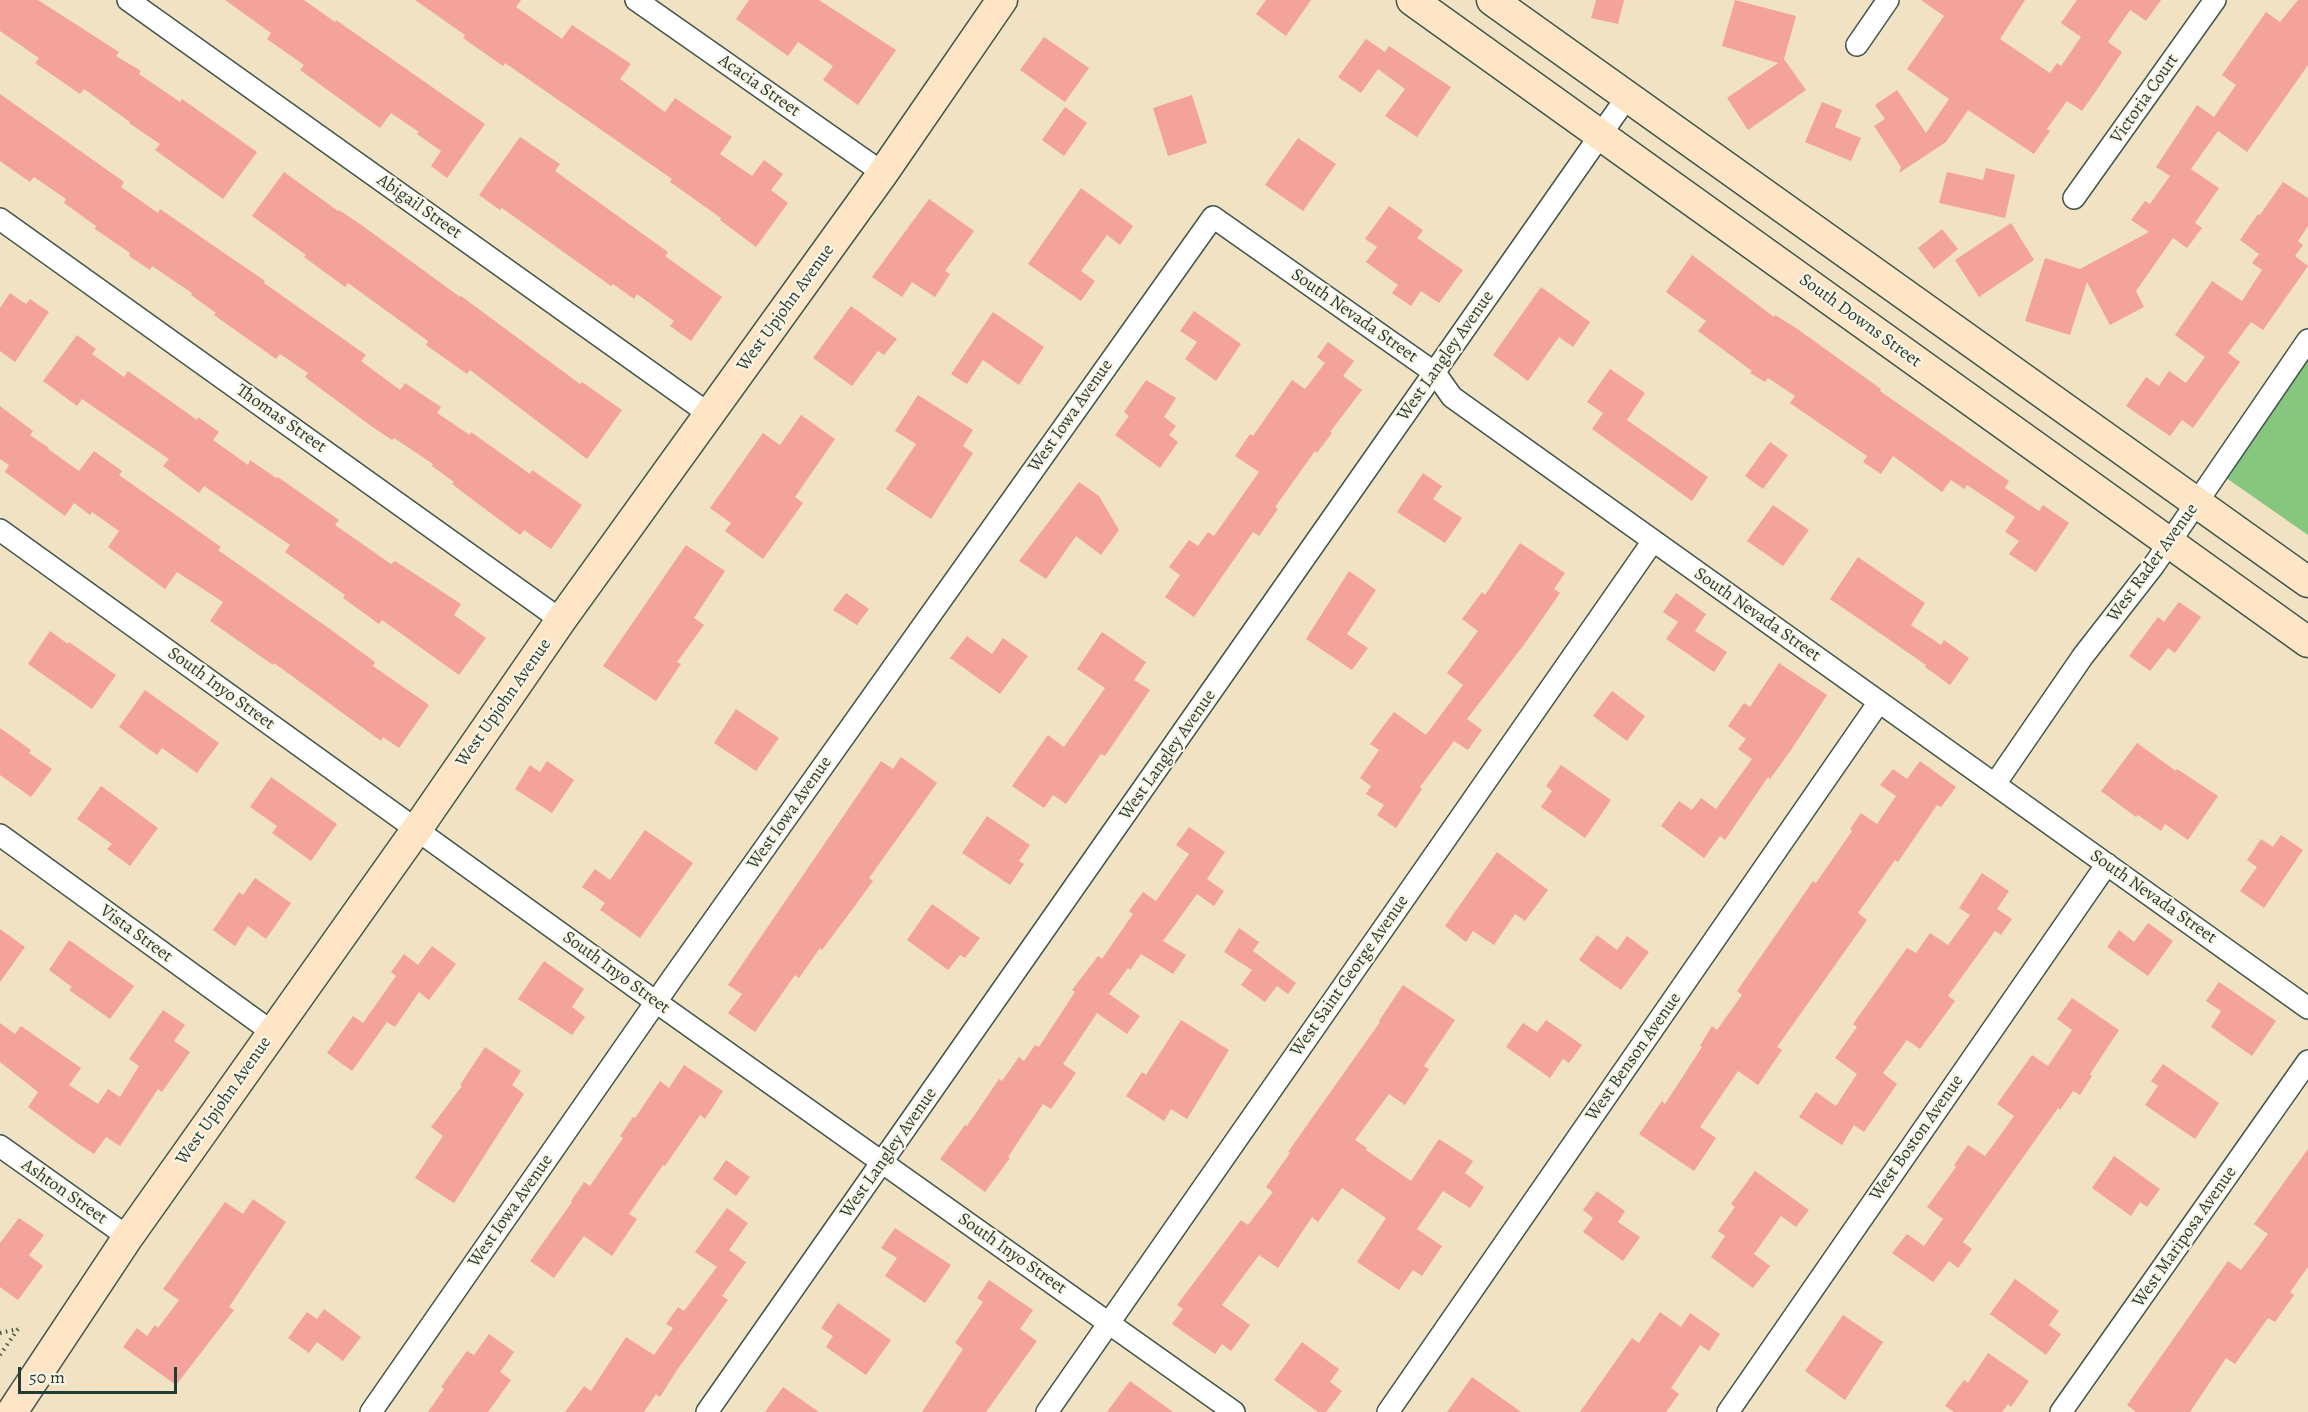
<!DOCTYPE html>
<html>
<head>
<meta charset="utf-8">
<style>
  body { margin:0 }
  #map { position:relative; width:2308px; height:1412px; overflow:hidden; background:#f2e2c4; font-family:Alegreya,serif }
  canvas { display:block }
  .scale { position:absolute; left:18px; top:1367px; width:159px; height:27px; box-sizing:border-box; border:3px solid #1f3d34; border-top:0; padding-left:8px; font-size:18px; line-height:21px; white-space:nowrap; color:#1f3d34; -webkit-text-stroke:4px #fcf5e5; paint-order:stroke }
</style>
</head>
<body>
<div id="map">
<canvas width="2308" height="1412"></canvas>
<div class="scale">50 m</div>
</div>
<script>
const context = document.querySelector('canvas').getContext('2d');
context.lineJoin = 'round';
function paint(path, color) { context.fillStyle = color; context.fill(path, 'evenodd'); }
const shape = rows => new Path2D(rows.map(r => 'M' + r).join(''));
function stroke(path, color, width, dash) { context.strokeStyle = color; context.lineWidth = width; context.lineCap = dash ? 'butt' : 'round'; context.setLineDash(dash || []); context.stroke(path); }
function write(font, color, halo, rows, align = 'center') {
  context.font = font + ' Alegreya,serif'; context.lineWidth = 4.5; context.setLineDash([]); context.textBaseline = 'middle'; context.strokeStyle = halo; context.fillStyle = color; for (const [text, x, y, turn = 0] of rows) {
    context.save(); context.translate(x, y); context.rotate((+turn || 0) * Math.PI / 180); context.textAlign = isNaN(turn) ? turn : align; if (halo) context.strokeText(text, 0, 0); context.fillText(text, 0, 0); context.restore();
  }
}
const green = shape([
  [2308,350,2308,535,2222,475]
]);
const building = shape([
  [0,0,38,0,119,52,116,56,141,71,139,74,180,102,182,99,257,152,223,199,155,150,160,144,129,123,130,122,84,89,80,94,35,63,39,58,0,31],
  [225,0,304,0,335,22,336,20,485,124,447,178,431,166,441,151,417,134,419,132,391,113,380,128,300,70,304,65,267,39,271,33],
  [415,0,521,0,516,7,562,39,572,25,631,64,620,79,665,112,675,98,732,137,720,154,752,176,764,160,783,174,771,190,788,203,756,247,720,220,721,218,670,182,672,179,505,63,503,66,463,38,465,35],
  [749,0,819,0,896,50,858,105,823,80,833,66,798,42,788,56,736,19],
  [1266,0,1311,0,1286,36,1256,14],
  [1596,0,1624,0,1618,24,1591,18],
  [1735,0,1796,16,1784,59,1806,90,1748,130,1727,98,1778,63,1722,46],
  [1921,0,2025,0,2000,39,2050,73,2057,63,2061,66,2081,37,2061,23,2077,0,2161,0,2146,21,2130,10,2108,42,2122,52,2096,91,2082,111,2067,101,2047,129,2050,131,2034,154,1968,110,1946,142,1899,173,1901,167,1874,126,1885,119,1875,105,1897,90,1926,133,1949,99,1907,69,1944,16],
  [2298,0,2308,0,2308,65,2247,152,2218,131,2191,169,2219,188,2195,223,2202,228,2187,248,2173,238,2136,291,2144,307,2110,325,2087,282,2070,335,2025,321,2045,258,2080,269,2149,232,2131,220,2145,201,2150,204,2170,176,2156,167,2197,105,2214,117,2236,85,2222,75,2266,12,2280,22],
  [1044,37,1089,68,1065,102,1020,70],
  [1366,39,1385,52,1389,46,1451,87,1417,137,1385,116,1405,89,1378,69,1361,93,1338,77],
  [0,94,124,182,121,187,158,213,160,209,265,281,264,283,366,355,361,361,400,390,405,383,441,407,437,413,470,435,471,432,530,474,532,470,582,505,551,549,524,530,520,535,493,515,452,484,454,482,432,466,433,464,394,438,392,440,371,426,305,377,308,373,280,354,276,359,214,315,216,313,191,295,192,293,152,266,150,270,129,256,130,253,95,229,96,226,64,203,66,199,34,177,30,182,0,161],
  [1192,95,1207,143,1168,156,1153,108],
  [1822,102,1842,110,1835,127,1861,138,1851,161,1805,142],
  [1065,107,1087,123,1064,156,1042,140],
  [520,137,560,164,555,171,668,252,665,256,722,297,691,341,670,326,674,321,637,294,634,299,613,284,611,286,502,208,500,210,479,195],
  [1298,138,1336,164,1303,211,1265,185],
  [1986,168,2015,175,2005,218,1939,203,1947,172,1983,180],
  [284,172,338,211,339,210,360,224,460,297,461,296,580,384,582,382,622,410,587,459,470,370,467,374,426,345,428,341,348,283,345,287,304,257,306,255,252,216],
  [2283,182,2308,198,2308,226,2298,241,2303,245,2295,256,2308,266,2263,330,2251,322,2228,353,2240,362,2193,428,2182,420,2170,436,2126,406,2146,377,2159,386,2169,371,2186,383,2205,357,2175,335,2212,281,2242,301,2262,270,2252,263,2259,254,2240,240,2258,214,2260,215],
  [1081,188,1133,226,1120,245,1107,235,1081,271,1095,281,1081,301,1028,264],
  [929,199,974,231,945,271,950,274,935,297,912,282,902,297,872,277],
  [1389,206,1423,230,1417,238,1463,270,1439,303,1421,291,1411,306,1392,293,1398,285,1366,262,1377,247,1365,239],
  [2011,223,2034,260,1979,297,1955,260],
  [1942,229,1958,249,1934,269,1918,248],
  [1692,255,1774,317,1775,315,1796,328,1881,389,1880,391,2009,481,2005,488,2039,511,2043,505,2069,523,2036,572,2009,554,2019,541,2005,532,2015,517,1967,485,1964,489,1951,480,1942,492,1893,456,1881,474,1863,462,1867,456,1790,403,1795,396,1768,378,1765,382,1750,373,1752,371,1698,331,1706,321,1666,292],
  [1541,287,1590,322,1573,347,1559,337,1528,381,1493,355],
  [10,293,26,304,30,299,49,312,15,362,0,351,0,308],
  [851,306,897,339,884,355,878,351,852,386,813,358],
  [1194,311,1241,344,1216,381,1185,359,1197,342,1180,331],
  [993,312,1044,347,1019,385,983,360,967,384,951,374],
  [77,335,96,349,92,354,124,377,128,371,197,420,198,417,219,432,213,440,248,465,250,460,276,478,278,477,339,520,335,525,391,564,395,561,461,604,454,615,486,638,459,675,382,620,379,624,343,598,345,595,285,552,290,545,204,486,199,493,163,466,169,459,82,399,77,406,43,381],
  [1328,342,1354,361,1343,376,1362,390,1330,432,1332,433,1317,453,1315,451,1275,507,1278,509,1259,536,1253,532,1194,617,1165,597,1180,575,1169,567,1189,540,1198,546,1208,532,1214,536,1259,472,1235,456,1250,434,1253,436,1292,380,1305,389,1325,363,1317,357],
  [1610,369,1645,393,1627,420,1708,477,1692,501,1592,429,1603,413,1587,402],
  [1146,380,1176,398,1164,417,1176,426,1169,435,1178,442,1160,468,1115,435,1129,416,1124,412],
  [918,395,973,430,963,446,973,453,931,519,886,489,916,444,895,431],
  [0,406,33,431,30,435,49,448,48,449,79,471,94,451,122,471,119,475,221,547,218,550,334,632,375,662,373,666,429,705,399,748,383,737,381,741,274,663,273,665,210,621,223,602,177,572,165,589,108,547,119,531,92,512,90,515,74,503,65,516,5,472,9,465,0,459],
  [801,415,835,439,795,497,803,503,763,559,725,531,731,523,710,508,763,433,780,445],
  [1770,442,1788,455,1763,489,1745,476],
  [1423,473,1442,486,1433,499,1462,518,1445,543,1397,512],
  [1079,482,1099,496,1119,530,1101,555,1076,536,1046,579,1019,561],
  [1773,505,1809,530,1783,566,1747,541],
  [1520,543,1565,573,1554,589,1560,593,1526,642,1467,719,1482,730,1468,750,1454,741,1420,787,1422,789,1396,828,1377,815,1384,805,1366,794,1371,786,1360,778,1379,750,1370,744,1394,712,1426,735,1463,685,1447,673,1478,631,1462,619,1482,592,1485,595],
  [686,545,725,571,694,618,704,625,677,662,681,664,656,701,603,666],
  [1858,557,1925,603,1911,625,1941,645,1944,640,1969,658,1950,685,1925,667,1926,665,1830,599],
  [1349,571,1376,590,1347,634,1368,648,1352,670,1306,639],
  [846,593,869,609,857,625,833,610],
  [1676,593,1706,614,1695,631,1727,652,1714,672,1666,639,1678,622,1663,612],
  [2179,602,2201,617,2175,653,2168,648,2150,671,2129,656,2158,617,2164,622],
  [50,631,68,644,69,642,116,675,92,709,28,664],
  [1102,632,1146,662,1134,680,1150,690,1105,756,1101,754,1066,804,1053,795,1044,808,1012,786,1048,735,1064,747,1105,688,1077,669],
  [967,636,992,654,1003,638,1028,656,1000,694,950,658],
  [1779,663,1827,695,1791,750,1770,779,1768,777,1725,840,1720,836,1704,858,1661,826,1679,801,1692,810,1701,798,1716,809,1752,759,1738,749,1746,739,1728,726,1744,703,1750,707],
  [145,690,219,743,197,773,162,748,157,755,119,727],
  [1612,691,1645,716,1627,741,1593,716],
  [736,709,779,738,756,771,714,743],
  [0,728,31,750,29,753,52,769,31,797,0,775],
  [2137,743,2176,771,2177,769,2218,796,2188,840,2165,824,2161,831,2138,815,2136,817,2101,791],
  [901,757,937,783,869,878,873,881,854,907,822,950,820,948,799,978,795,975,755,1032,728,1013,742,994,728,985,881,761,893,769],
  [547,761,574,780,552,813,515,789,530,765,540,772],
  [1920,761,1956,787,1941,807,1937,805,1898,862,1895,860,1858,913,1867,920,1777,1047,1782,1050,1758,1085,1738,1071,1700,1127,1716,1138,1694,1171,1639,1134,1662,1101,1665,1104,1702,1047,1700,1046,1712,1026,1717,1030,1742,995,1737,991,1813,881,1816,883,1852,831,1850,829,1861,813,1877,824,1896,796,1880,785,1893,769,1907,779],
  [1561,765,1611,800,1585,838,1541,807,1552,791,1546,786],
  [271,777,337,824,311,861,272,833,277,826,250,807],
  [101,786,158,828,130,866,107,849,112,844,77,819],
  [987,816,1030,845,1019,861,1024,864,1010,885,962,853],
  [1189,827,1225,852,1207,879,1224,891,1214,906,1197,894,1163,941,1186,955,1173,974,1141,954,1130,970,1128,968,1109,994,1140,1016,1127,1034,1097,1013,1063,1064,1076,1073,1051,1109,1043,1104,1008,1157,1010,1158,985,1192,940,1159,965,1125,967,1126,999,1079,1002,1081,1019,1057,1024,1061,1035,1045,1039,1047,1075,992,1072,990,1098,956,1102,959,1133,914,1129,911,1143,892,1156,901,1189,854,1176,845],
  [645,830,693,863,640,938,600,910,605,903,582,887,595,869,610,880],
  [2281,835,2303,850,2264,908,2240,891,2257,867,2247,860,2261,839,2273,847],
  [1497,852,1548,890,1525,921,1515,914,1494,945,1473,931,1466,942,1445,926],
  [1982,873,2009,891,1997,909,2012,919,2001,935,1995,931,1948,996,1955,1001,1920,1049,1907,1040,1883,1073,1897,1084,1864,1132,1854,1125,1842,1145,1799,1117,1816,1092,1836,1106,1857,1074,1835,1058,1857,1027,1853,1024,1907,948,1916,953,1930,933,1948,945,1970,915,1959,908],
  [255,878,291,903,266,939,248,926,235,946,213,930,239,892,243,895],
  [932,904,980,938,965,958,960,955,948,970,907,940],
  [2148,923,2173,941,2148,976,2107,947,2119,930,2134,942],
  [1239,928,1259,942,1253,951,1296,983,1288,994,1277,986,1265,1002,1241,985,1252,970,1224,952],
  [0,929,25,947,0,982],
  [1597,935,1617,950,1627,936,1649,952,1621,990,1579,960],
  [69,940,134,986,110,1019,69,990,72,987,49,970],
  [432,946,456,964,429,1000,419,992,395,1027,387,1022,352,1071,327,1053,353,1016,363,1023,396,976,391,972,404,954,418,965],
  [544,961,584,989,572,1007,585,1017,572,1035,518,999],
  [2219,982,2276,1021,2252,1056,2211,1027,2221,1011,2206,1001],
  [1403,985,1455,1020,1424,1066,1429,1069,1405,1105,1389,1094,1355,1140,1367,1148,1366,1150,1411,1181,1439,1139,1473,1161,1465,1173,1484,1187,1470,1208,1443,1191,1417,1229,1442,1246,1422,1276,1413,1270,1399,1290,1357,1262,1386,1218,1342,1188,1318,1222,1312,1217,1278,1268,1259,1255,1222,1305,1250,1325,1231,1351,1222,1344,1215,1354,1172,1324,1183,1309,1177,1305,1241,1220,1248,1225,1273,1192,1266,1187,1290,1153,1288,1152,1380,1022,1379,1021],
  [2072,998,2119,1030,2090,1074,2092,1076,2080,1095,2073,1091,2060,1110,2058,1108,1963,1242,1972,1249,1958,1268,1949,1261,1933,1282,1892,1253,1907,1234,1924,1246,1943,1219,1927,1207,1956,1167,1954,1165,1968,1145,1985,1156,1999,1137,2014,1116,1997,1104,2032,1055,2048,1066,2072,1030,2057,1019],
  [163,1010,185,1025,174,1041,190,1052,162,1092,158,1089,120,1146,106,1137,94,1154,77,1143,28,1107,38,1092,0,1062,0,1023,15,1034,21,1026,81,1068,69,1085,98,1104,108,1089,120,1097,139,1066,129,1059],
  [1181,1020,1229,1050,1187,1119,1171,1109,1164,1121,1126,1096,1142,1072,1146,1075],
  [1546,1020,1582,1045,1569,1063,1563,1059,1550,1078,1506,1047,1523,1023,1537,1032],
  [485,1047,521,1071,512,1085,524,1094,454,1203,415,1178,443,1136,431,1127,462,1086,460,1085],
  [2163,1064,2219,1103,2195,1139,2145,1105,2158,1086,2151,1081],
  [684,1065,723,1091,705,1119,700,1115,665,1166,663,1165,629,1214,637,1219,612,1256,584,1236,554,1278,530,1261,572,1202,571,1201,584,1182,590,1186,623,1138,620,1136,633,1117,635,1118,660,1081,669,1088],
  [2308,1149,2308,1267,2290,1292,2294,1295,2275,1322,2268,1318,2235,1364,2226,1358,2190,1412,2136,1412,2127,1405,2228,1261,2241,1270,2268,1234,2254,1224],
  [2114,1156,2160,1189,2147,1207,2140,1202,2131,1216,2092,1188],
  [726,1160,750,1177,736,1196,713,1179],
  [1755,1171,1809,1210,1796,1227,1781,1216,1754,1254,1770,1266,1753,1288,1711,1257,1725,1236,1718,1231,1735,1207,1731,1204],
  [1597,1191,1625,1211,1618,1222,1640,1237,1623,1261,1583,1232,1593,1218,1583,1210],
  [253,1199,286,1222,229,1307,234,1310,176,1385,123,1347,137,1328,147,1336,155,1325,158,1328,179,1300,163,1289,225,1202,243,1214],
  [727,1208,748,1223,729,1250,746,1262,722,1296,728,1300,677,1370,660,1397,656,1394,644,1412,565,1412,584,1386,591,1391,626,1337,654,1355,673,1328,666,1324,678,1307,684,1311,717,1267,695,1252],
  [19,1218,44,1235,29,1255,43,1266,18,1300,0,1287,0,1243],
  [895,1228,951,1265,925,1303,885,1276,897,1258,881,1248],
  [2015,1279,2059,1311,2049,1325,2061,1334,2046,1355,1990,1314],
  [989,1280,1033,1310,1020,1329,1037,1341,986,1412,922,1412,963,1349,955,1343,983,1302,977,1298],
  [838,1303,891,1340,866,1375,826,1347,833,1336,821,1328],
  [324,1309,361,1337,343,1361,317,1342,309,1353,288,1338,307,1312,317,1319],
  [1660,1312,1681,1327,1690,1313,1720,1334,1709,1351,1700,1345,1671,1388,1679,1394,1666,1412,1580,1412,1632,1338,1639,1343],
  [1843,1315,1883,1342,1845,1400,1805,1371],
  [489,1334,514,1352,500,1372,511,1380,488,1412,428,1412,444,1389,441,1387,467,1351,474,1355],
  [1302,1342,1339,1369,1330,1382,1342,1391,1326,1412,1318,1412,1274,1380],
  [1988,1353,2029,1381,2011,1407,2008,1404,2002,1412,1954,1412,1945,1406,1964,1380,1968,1383],
  [1472,1377,1521,1412,1447,1412],
  [1130,1381,1173,1412,1107,1412],
  [783,1387,819,1412,765,1412]
]);
const path = shape([
  [0,1333,18,1329],
  [0,1355,18,1329]
]);
const street = shape([
  [128,0,709,414],
  [636,0,883,173],
  [1857,45,1888,0],
  [2074,198,2215,0],
  [0,219,561,620],
  [0,530,656,1002,1234,1412],
  [1995,784,2083,656,2154,565,2308,340],
  [0,835,272,1032],
  [0,1146,128,1237],
  [371,1412,674,976,1213,217,1435,373,1452,397,2308,1008],
  [707,1412,1627,97],
  [1047,1412,1653,541],
  [1388,1412,1879,702],
  [1728,1412,2107,864],
  [2061,1412,2308,1061]
]);
const secondary = shape([
  [1412,0,2308,642],
  [1492,0,2308,582],
  [12,1412,128,1237,417,829,561,620,883,173,1002,0]
]);
const streetNames = [
  ["Acacia Street",759,86,35],
  ["Victoria Court",2145,99,-55],
  ["Abigail Street",419,207,35],
  ["West Upjohn Avenue",786,308,-54],
  ["South Nevada Street",1354,316,35],
  ["South Downs Street",1860,321,36],
  ["West Langley Avenue",1446,356,-55],
  ["West Iowa Avenue",1071,416,-55],
  ["Thomas Street",281,419,35],
  ["West Rader Avenue",2153,563,-54],
  ["South Nevada Street",1757,615,35],
  ["South Inyo Street",221,689,36],
  ["West Upjohn Avenue",504,703,-55],
  ["West Langley Avenue",1168,755,-55],
  ["West Iowa Avenue",790,813,-55],
  ["South Nevada Street",2153,897,35],
  ["Vista Street",136,934,36],
  ["South Inyo Street",616,973,36],
  ["West Saint George Avenue",1350,976,-55],
  ["West Benson Avenue",1634,1057,-55],
  ["West Upjohn Avenue",224,1101,-55],
  ["West Boston Avenue",1917,1138,-55],
  ["West Langley Avenue",889,1153,-55],
  ["Ashton Street",64,1192,35],
  ["West Iowa Avenue",511,1211,-55],
  ["West Mariposa Avenue",2185,1237,-55],
  ["South Inyo Street",1012,1254,35]
];
paint(green, '#86c67e');
paint(building, '#f3a29c');
stroke(street, '#3f564a', 24);
stroke(secondary, '#3f564a', 33);
stroke(path, '#3f564a', 4, [1.5, 4.5]);
stroke(street, '#fff', 21);
stroke(secondary, '#fde5c5', 30);
write('18px', '#1f3d34', '#fcf5e5', streetNames);
</script>
</body>
</html>
